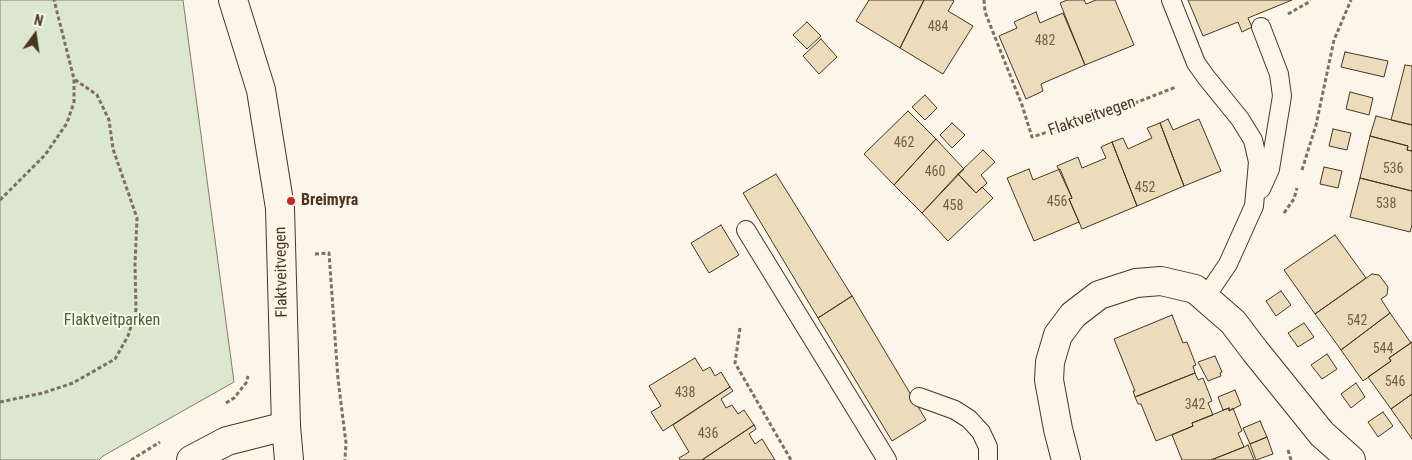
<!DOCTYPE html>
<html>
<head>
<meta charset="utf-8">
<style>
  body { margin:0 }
  #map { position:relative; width:1412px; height:460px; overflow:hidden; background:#fbf6e9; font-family:"Roboto Condensed",sans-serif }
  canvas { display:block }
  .north { position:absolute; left:10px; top:10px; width:50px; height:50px; -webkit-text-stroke:4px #fbf6e9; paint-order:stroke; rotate:14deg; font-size:14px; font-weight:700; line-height:20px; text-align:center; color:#4a3520 }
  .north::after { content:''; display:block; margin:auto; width:18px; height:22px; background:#4a3520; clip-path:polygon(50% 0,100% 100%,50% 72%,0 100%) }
</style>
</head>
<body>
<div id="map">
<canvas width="1412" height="460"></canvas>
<div class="north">N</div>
</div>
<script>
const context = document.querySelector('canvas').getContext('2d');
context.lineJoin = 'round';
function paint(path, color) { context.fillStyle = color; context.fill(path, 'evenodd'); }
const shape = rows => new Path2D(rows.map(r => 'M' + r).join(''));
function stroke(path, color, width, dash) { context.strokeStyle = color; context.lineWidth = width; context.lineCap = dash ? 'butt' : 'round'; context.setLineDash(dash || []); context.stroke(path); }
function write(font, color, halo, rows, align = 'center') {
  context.font = font + ' "Roboto Condensed",sans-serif'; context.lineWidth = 4; context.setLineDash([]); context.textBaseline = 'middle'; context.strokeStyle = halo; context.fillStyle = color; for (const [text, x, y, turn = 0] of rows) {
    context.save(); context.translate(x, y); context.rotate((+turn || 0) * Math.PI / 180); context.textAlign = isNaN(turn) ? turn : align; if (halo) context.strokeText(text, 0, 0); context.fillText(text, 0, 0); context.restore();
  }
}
const green = shape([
  [0,0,183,0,234,382,103,456,99,460,0,460,0,0]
]);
const building = shape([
  [869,0,924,0,900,48,856,21,869,0],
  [924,0,952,0,954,1,948,11,973,26,943,74,900,48,924,0],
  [1067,0,1084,0,1086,4,1096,0,1115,0,1134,45,1085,65,1060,3,1067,0],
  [1188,0,1292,0,1248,18,1252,27,1242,32,1238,22,1203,36,1188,0],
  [1036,12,1040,23,1063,13,1085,65,1041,84,1043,91,1026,99,999,36,1017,28,1014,22,1036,12],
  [807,22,821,36,807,49,793,35,807,22],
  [821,39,837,57,819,74,803,56,821,39],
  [1345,52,1388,61,1384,77,1341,67,1345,52],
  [1405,65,1412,66,1412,125,1391,120,1405,65],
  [1350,92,1373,98,1369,115,1346,109,1350,92],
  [925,95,937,108,925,120,912,107,925,95],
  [908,111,936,139,894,185,864,154,908,111],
  [1376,116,1412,125,1412,151,1407,150,1408,146,1370,136,1376,116],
  [1168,119,1173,130,1199,119,1221,171,1184,186,1160,123,1168,119],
  [952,123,965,135,952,148,940,135,952,123],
  [1160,123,1184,186,1137,206,1112,142,1123,138,1128,149,1152,138,1147,128,1160,123],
  [1333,129,1351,133,1347,150,1329,146,1333,129],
  [1370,136,1408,146,1407,150,1412,151,1412,191,1360,178,1370,136],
  [936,139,964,169,922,213,894,185,936,139],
  [1112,142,1137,206,1082,229,1069,199,1072,198,1057,166,1078,157,1082,168,1106,158,1101,147,1112,142],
  [983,150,995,162,981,175,987,183,976,193,958,174,983,150],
  [1324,167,1342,171,1338,188,1320,184,1324,167],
  [1029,169,1033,180,1060,169,1072,198,1069,199,1079,222,1034,241,1007,178,1029,169],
  [776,174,852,296,818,318,743,193,776,174],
  [958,174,976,193,982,187,993,198,948,241,922,213,958,174],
  [1360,178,1412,191,1412,225,1410,232,1350,217,1360,178],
  [721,225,739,255,709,273,691,243,721,225],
  [1335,235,1366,278,1315,314,1284,270,1335,235],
  [1372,274,1379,275,1388,287,1387,295,1381,299,1390,313,1341,350,1315,314,1372,274],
  [1281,291,1291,305,1276,316,1266,301,1281,291],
  [852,296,926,420,892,441,818,318,852,296],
  [1390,313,1411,343,1389,358,1391,361,1363,381,1341,350,1390,313],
  [1172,315,1183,343,1187,342,1196,365,1193,366,1195,373,1135,397,1133,391,1135,391,1114,339,1172,315],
  [1304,323,1314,337,1298,347,1288,333,1304,323],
  [1412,342,1412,394,1391,409,1368,377,1391,361,1389,358,1412,342],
  [1327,354,1337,369,1322,379,1311,365,1327,354],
  [1215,356,1222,372,1220,373,1221,376,1208,381,1198,362,1215,356],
  [695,358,703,371,710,367,715,376,721,372,730,387,663,431,651,412,661,406,649,386,695,358],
  [1195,373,1198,380,1203,378,1212,401,1208,403,1213,415,1192,423,1193,426,1156,441,1141,404,1138,404,1135,397,1195,373],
  [1356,383,1365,397,1351,408,1341,394,1356,383],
  [730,387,733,391,721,399,726,408,732,405,738,414,744,410,754,425,702,460,680,460,679,458,689,452,673,425,730,387],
  [1235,390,1241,405,1229,411,1229,408,1223,410,1218,397,1235,390],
  [1412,394,1412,439,1391,409,1412,394],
  [1229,408,1229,411,1233,408,1242,431,1238,433,1244,447,1211,460,1182,460,1172,435,1193,426,1192,423,1229,408],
  [1383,412,1393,426,1378,437,1368,422,1383,412],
  [1260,421,1267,437,1250,444,1243,428,1260,421],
  [754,425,756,429,749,434,755,444,762,439,775,460,702,460,754,425],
  [1267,437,1273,454,1256,460,1250,444,1267,437],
  [1248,445,1254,460,1211,460,1244,447,1248,445]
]);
const path = shape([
  [984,0,985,12,1022,105,1032,137,1117,110,1176,87],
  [1288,14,1309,2,1310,0],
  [1302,170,1316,125,1334,40,1351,0],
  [0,200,45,155,67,123,74,102,74,79,54,0],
  [1284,213,1294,199,1297,188],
  [315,254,329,253,338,379,346,443,345,460],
  [740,328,735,363,791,460],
  [0,402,43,393,73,383,115,359,128,336,136,310,135,264,137,218,113,149,109,120,97,95,74,79],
  [226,403,234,398,246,383,248,376],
  [1288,450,1291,460],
  [131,460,160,442]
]);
const lane = shape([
  [1171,0,1196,63,1206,77,1240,119,1253,140,1258,162,1254,206,1228,264,1209,292,1203,297],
  [1261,27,1279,74,1282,96,1270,169,1261,189],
  [746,230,887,460],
  [919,397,955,410,969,419,981,432,988,447,988,460]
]);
const street = shape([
  [191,460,227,441,286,426],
  [1066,460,1058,429,1049,380,1050,362,1058,335,1073,315,1099,295,1136,283,1161,281,1195,289,1233,322,1255,351,1322,434,1351,460]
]);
const secondary = shape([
  [233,0,261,90,280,208,286,426,289,460]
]);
const markers = [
  [291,201,5,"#c62828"]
];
const numberNames = [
  ["484",938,27],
  ["482",1045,41],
  ["462",904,143],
  ["536",1393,169],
  ["460",935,172],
  ["452",1145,188],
  ["456",1057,202],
  ["538",1386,204],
  ["458",953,206],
  ["542",1357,321],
  ["544",1383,349],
  ["546",1395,382],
  ["438",685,393],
  ["342",1195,405],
  ["436",708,434]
];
const streetNames = [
  ["Flaktveitvegen",1092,117,-19],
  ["Flaktveitvegen",282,272,-91]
];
const poiNames = [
  ["Breimyra",301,201]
];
const parkNames = [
  ["Flaktveitparken",112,321]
];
paint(green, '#dce7d0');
stroke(green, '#887966', 1);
paint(building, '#ecdcbc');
stroke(building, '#4a3520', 1);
stroke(lane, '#4a3520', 20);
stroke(street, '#4a3520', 30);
stroke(secondary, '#4a3520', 30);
stroke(path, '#7f6f5c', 3, [4, 2.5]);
stroke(lane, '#fbf6e9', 18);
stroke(street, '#fbf6e9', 28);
stroke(secondary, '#fbf6e9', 28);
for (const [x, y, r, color] of markers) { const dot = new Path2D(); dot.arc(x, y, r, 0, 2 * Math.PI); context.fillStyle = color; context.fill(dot); stroke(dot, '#fbf6e9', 2); }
write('14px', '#725f47', null, numberNames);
write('16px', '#4a3520', '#fbf6e9', streetNames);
write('bold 16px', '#4a3520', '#fbf6e9', poiNames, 'left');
write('16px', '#436837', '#fbf6e9', parkNames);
</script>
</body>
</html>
